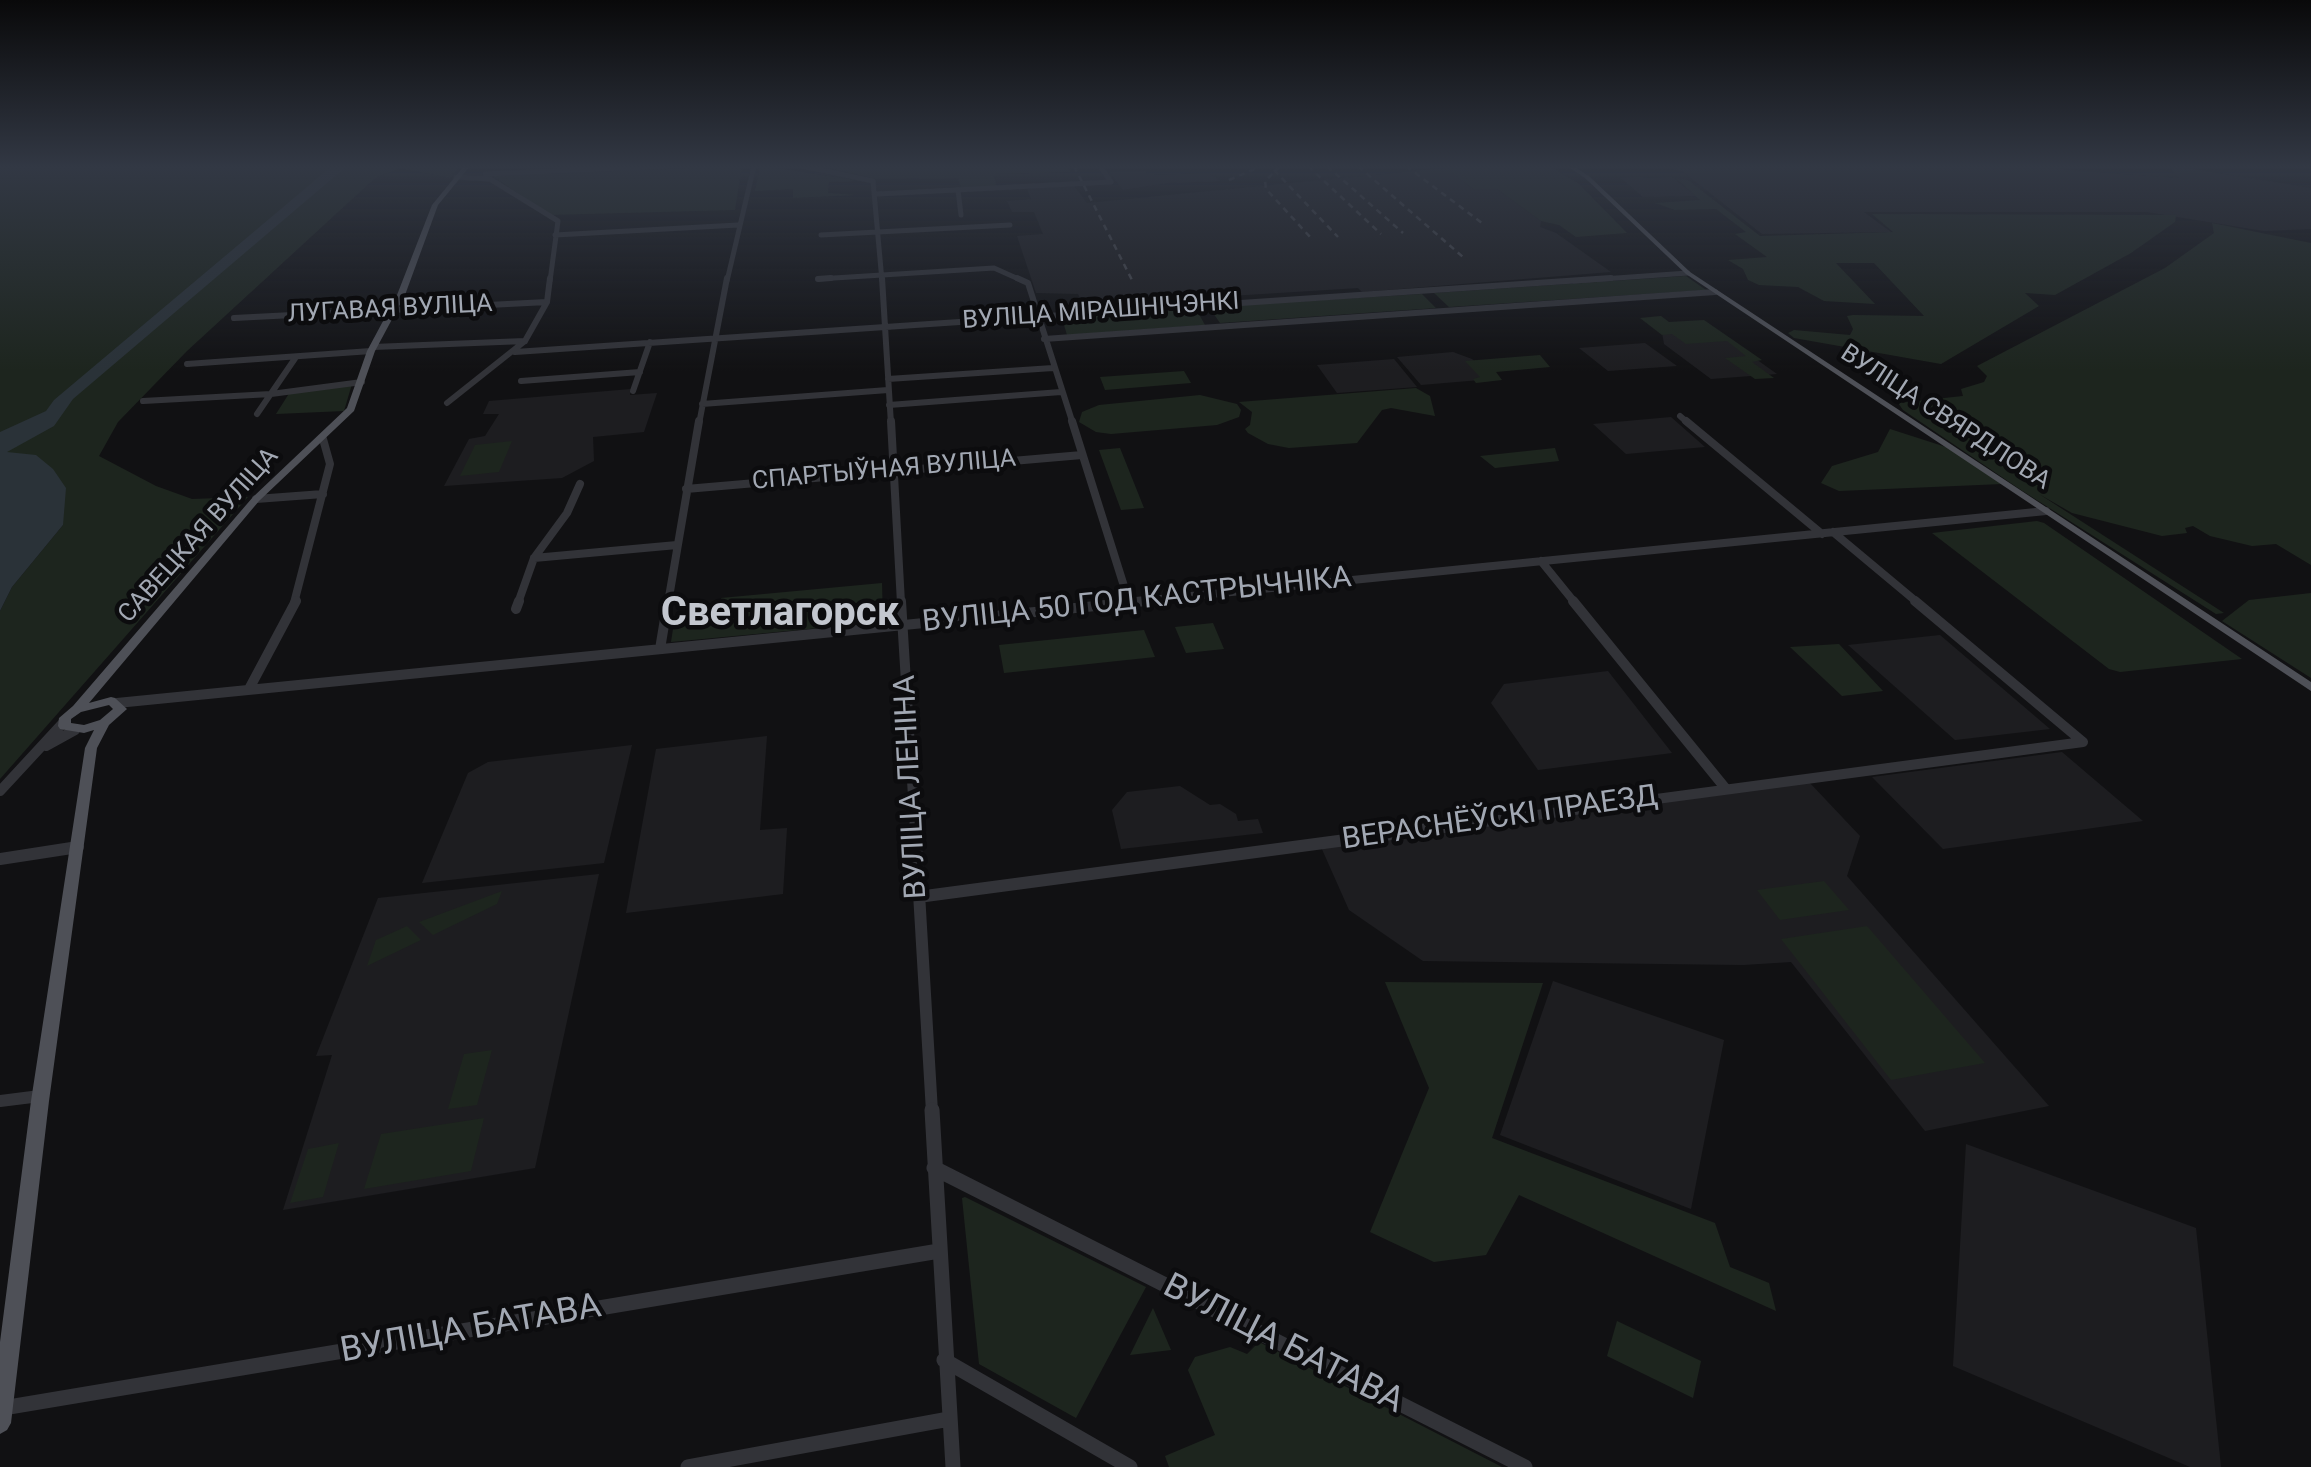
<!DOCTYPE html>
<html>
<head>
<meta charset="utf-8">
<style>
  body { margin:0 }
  canvas { display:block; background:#111113 }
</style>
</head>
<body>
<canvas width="2311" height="1467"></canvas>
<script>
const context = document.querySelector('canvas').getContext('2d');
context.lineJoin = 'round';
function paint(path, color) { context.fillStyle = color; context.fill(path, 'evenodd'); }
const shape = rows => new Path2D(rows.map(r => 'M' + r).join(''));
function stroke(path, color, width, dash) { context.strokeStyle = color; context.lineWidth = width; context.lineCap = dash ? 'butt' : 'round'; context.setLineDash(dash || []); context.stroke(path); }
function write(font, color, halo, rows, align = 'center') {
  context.font = font + ' Roboto,sans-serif'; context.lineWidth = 9; context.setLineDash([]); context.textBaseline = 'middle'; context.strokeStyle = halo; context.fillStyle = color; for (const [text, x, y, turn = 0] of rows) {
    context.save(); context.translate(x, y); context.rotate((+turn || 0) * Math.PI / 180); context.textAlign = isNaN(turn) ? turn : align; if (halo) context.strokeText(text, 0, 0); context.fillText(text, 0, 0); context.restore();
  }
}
const built = shape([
  [1657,166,2060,166,2064,170,2179,178,2169,166,2174,166,2311,188,2311,229,2264,231,2147,212,1864,212,1891,232,1762,234,1682,171],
  [1446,168,1473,189,1497,189,1541,221,1540,227,1556,233,1611,272,1362,292,1358,288,1102,304,1100,301,1082,302,1078,294,1036,293,1017,236,1043,234,1034,212,1012,212,1007,201,1031,199,1027,189,1033,188,1074,186,1087,203],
  [1145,171,1148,175,1209,173,1220,181,1167,183,1123,190,1109,172],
  [1672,177,1696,196,1643,197,1621,178],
  [1662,332,1718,332,1777,374,1711,379,1664,344],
  [1645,343,1677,366,1608,371,1579,348],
  [1453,352,1472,359,1492,379,1421,385,1397,357],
  [1394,359,1417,387,1337,393,1317,365],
  [631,389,630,395,657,393,644,432,593,437,594,461,562,478,444,486,469,439,485,436,499,414,483,414,489,401],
  [1671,417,1705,447,1626,454,1593,424],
  [1940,635,2050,729,1955,740,1848,645],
  [1608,671,1672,753,1538,770,1491,703,1504,684],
  [767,736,760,830,787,828,783,894,626,913,656,749],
  [632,745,604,863,422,883,468,773,488,762],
  [2062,752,2143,821,1943,849,1872,777],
  [1809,782,1860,836,1847,876,2049,1106,1925,1131,1791,962,1743,965,1423,961,1349,910,1321,847],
  [1180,786,1210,805,1220,804,1236,814,1238,821,1258,819,1263,833,1121,849,1112,810,1127,792],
  [599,874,535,1168,283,1210,332,1055,316,1056,378,898],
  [1553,981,1724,1040,1691,1209,1500,1135],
  [1966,1144,2196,1228,2221,1467,2190,1467,1953,1366]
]);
const green = shape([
  [0,166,461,166,450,178,400,168,375,178,187,351,118,422,99,456,156,486,192,499,248,497,0,779,0,611,12,587,63,525,0,448],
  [742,166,735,210,549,215,493,176],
  [760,166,850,179,854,181,829,182,828,193,855,195,793,198,793,189,755,191],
  [821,166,1065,166,1071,172,994,174,996,186,961,188,958,178,876,179],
  [1443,166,1550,166,1579,184,1627,233,1576,237,1559,225,1541,221,1497,189,1473,189],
  [1677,179,1688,180,1760,236,1893,232,1872,214,2176,215,2175,222,2131,253,2055,295,2025,293,2039,306,1941,364,1794,338,1788,333,1794,330,1850,335,1853,329,1847,316,1853,315,1924,316,1874,263,1836,263,1875,304,1824,301,1798,287,1759,285,1748,280,1743,269,1728,260,1767,257,1735,234,1746,232,1716,209,1675,210,1655,203,1700,200],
  [2212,223,2311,243,2311,565,2276,544,2252,546,2210,536,2193,526,2185,528,2187,533,2162,536,2072,513,2039,494,2224,613,2216,614,2021,490,1903,410,1898,403,1963,396,1961,389,1984,382,1987,376,1977,366,2165,268,2214,233],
  [1686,276,1706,290,1449,307,1434,293],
  [1200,294,1204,303,1082,311,1080,303],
  [1422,294,1436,308,1220,323,1209,307],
  [1196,309,1205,325,1067,335,1062,318],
  [1661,316,1669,322,1704,320,1762,360,1752,362,1774,378,1755,379,1725,358,1746,356,1727,341,1686,344,1672,334,1662,335,1640,318],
  [1540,355,1550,367,1496,372,1502,380,1476,383,1473,379,1480,377,1465,361],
  [1184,371,1191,383,1105,390,1100,377],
  [352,384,344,411,276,414,290,392],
  [1416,388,1430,396,1435,416,1391,408,1382,410,1357,443,1289,448,1268,444,1248,433,1245,429,1250,425,1252,412,1239,402],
  [1200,395,1237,404,1241,410,1239,417,1217,425,1111,434,1096,432,1079,422,1082,412,1099,405],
  [1890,429,1949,448,2002,484,1839,491,1821,483,1832,466,1878,452],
  [512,441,499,472,460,476,475,445],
  [1120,448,1144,508,1121,510,1099,450],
  [1555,448,1559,461,1495,468,1480,456],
  [2037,521,2044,523,2242,659,2120,672,2109,669,1932,533],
  [882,583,883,622,671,642,675,616,719,612,721,598],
  [2311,593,2311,678,2222,621,2249,600],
  [1213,623,1224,649,1186,653,1175,627],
  [1144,630,1155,657,1004,673,999,645],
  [1839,644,1883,691,1842,696,1790,647],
  [1824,881,1849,910,1780,920,1757,890],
  [502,891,497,904,433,935,419,922],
  [407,926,421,940,367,966,376,940],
  [1867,926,1985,1063,1891,1080,1781,939],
  [1385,982,1543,983,1492,1138,1715,1223,1730,1267,1769,1283,1776,1311,1519,1195,1486,1255,1434,1262,1370,1232,1429,1088],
  [492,1050,477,1105,448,1109,464,1054],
  [484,1118,471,1171,364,1189,381,1134],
  [339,1143,323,1197,290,1203,308,1149],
  [965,1197,1146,1287,1076,1418,979,1364,962,1198],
  [1153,1308,1171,1350,1130,1355],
  [1617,1321,1701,1361,1693,1398,1607,1356],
  [1259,1342,1502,1467,1169,1467,1165,1456,1215,1435,1188,1370,1195,1357,1230,1347,1247,1354]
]);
const water = shape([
  [332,166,347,166,73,399,54,426,7,452,36,455,53,469,66,488,63,525,12,587,0,611,0,432,46,411,54,400]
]);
const minorFar5 = shape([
  [802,166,873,181,882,281],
  [485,174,669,166],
  [456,177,490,179,558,221,550,281],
  [958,190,961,215],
  [877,194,1111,182,1100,166],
  [555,235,738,225],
  [821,235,1010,225],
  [818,279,994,268,1023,281],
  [727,281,754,166],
  [1574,281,1688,273]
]);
const minorFar4 = shape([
  [882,278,891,424],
  [1017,278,1028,283,1073,424],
  [818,279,831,278],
  [234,318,547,302],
  [1044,339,1715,292],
  [373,347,525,341],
  [515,352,1611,278],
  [187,364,371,351],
  [888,379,1053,368],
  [521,381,640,372],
  [633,391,650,342],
  [143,401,271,394,362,382],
  [447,403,525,341,547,302,550,278],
  [702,404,888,390],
  [889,405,1061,392],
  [257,414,296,357],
  [1680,416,1689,424],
  [699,424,727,278]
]);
const minorFar3 = shape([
  [891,421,901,603],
  [1072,421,1129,602],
  [1686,421,1822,534],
  [686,489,1082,455],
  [256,499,323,494],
  [1833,532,1918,603],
  [534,558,677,545],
  [1541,561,1575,603],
  [294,603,330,464,323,439],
  [518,603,534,558,567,513,580,484],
  [668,603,699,421],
  [1121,603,2046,511]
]);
const minorFar2 = shape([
  [901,601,915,829],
  [1573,601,1726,789],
  [1915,601,2083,742],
  [516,609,519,601],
  [660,649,668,601],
  [249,689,296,601],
  [117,703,1146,601],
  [46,746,75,730],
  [0,791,63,723],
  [1432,829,2083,742]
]);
const minorFar1 = shape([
  [915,826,932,1112],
  [0,859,78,847],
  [918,897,1451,826],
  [0,1101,40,1096]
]);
const minor = shape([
  [932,1110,953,1467],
  [934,1168,1525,1467],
  [944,1360,1130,1467],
  [3,1408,939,1251],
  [688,1467,949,1419]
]);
const major = shape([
  [464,166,470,166,438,205,405,295,375,351,354,411,259,501,89,703,111,697,115,698,127,709,109,725,97,748,49,1101,11,1423,7,1430,0,1434,0,1342,31,1101,85,748,94,730,84,733,60,729,58,726,59,718,73,706,253,497,347,408,367,351,397,295,432,205,464,166],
  [109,705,113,709,100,720,84,725,71,723,71,719,81,712,109,705],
  [1567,166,1573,166,1589,176,1690,272,2311,682,2311,691,1686,274,1585,178,1567,166]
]);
const rail = shape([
  [1074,166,1133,282],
  [1280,166,1265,181,1266,189,1311,238],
  [1308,166,1381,234],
  [1327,166,1403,233],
  [1358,166,1463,257],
  [1406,166,1482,223],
  [2285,166,2311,167],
  [1274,170,1338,237],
  [1229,180,1262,166]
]);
const farStreetnames = [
  ["ЛУГАВАЯ ВУЛІЦА",390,310,-3],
  ["ВУЛІЦА МІРАШНІЧЭНКІ",1101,312,-4],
  ["ВУЛІЦА СВЯРДЛОВА",1945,418,33],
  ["СПАРТЫЎНАЯ ВУЛІЦА",884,471,-5],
  ["САВЕЦКАЯ ВУЛІЦА",199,536,-48]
];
const streetNames = [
  ["ВУЛІЦА 50 ГОД КАСТРЫЧНІКА",1137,601,-6],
  ["ВУЛІЦА ЛЕНІНА",912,787,-93],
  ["ВЕРАСНЁЎСКІ ПРАЕЗД",1500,819,-8]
];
const nearStreetnames = [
  ["ВУЛІЦА БАТАВА",471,1330,-10],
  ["ВУЛІЦА БАТАВА",1283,1345,27]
];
const districtNames = [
  ["Светлагорск",780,615]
];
paint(built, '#1d1d20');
paint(green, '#1d251e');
paint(water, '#2a3238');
stroke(minorFar5, '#323338', 5);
stroke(minorFar4, '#323338', 6);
stroke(minorFar3, '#323338', 8);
stroke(minorFar2, '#323338', 10);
stroke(minorFar1, '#323338', 12);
stroke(minor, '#323338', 15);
paint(major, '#4e5057');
stroke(rail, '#494b51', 2.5, [6, 5]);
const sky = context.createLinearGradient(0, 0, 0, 371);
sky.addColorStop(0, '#09090a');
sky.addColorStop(0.45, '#323844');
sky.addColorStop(1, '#32384400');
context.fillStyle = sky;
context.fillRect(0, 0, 2311, 371);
write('25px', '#a2a8b3', '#0c0c0e', farStreetnames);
write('30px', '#a2a8b3', '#0c0c0e', streetNames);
write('35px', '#a2a8b3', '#0c0c0e', nearStreetnames);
write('bold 40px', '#c3c7cf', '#0c0c0e', districtNames);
</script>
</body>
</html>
